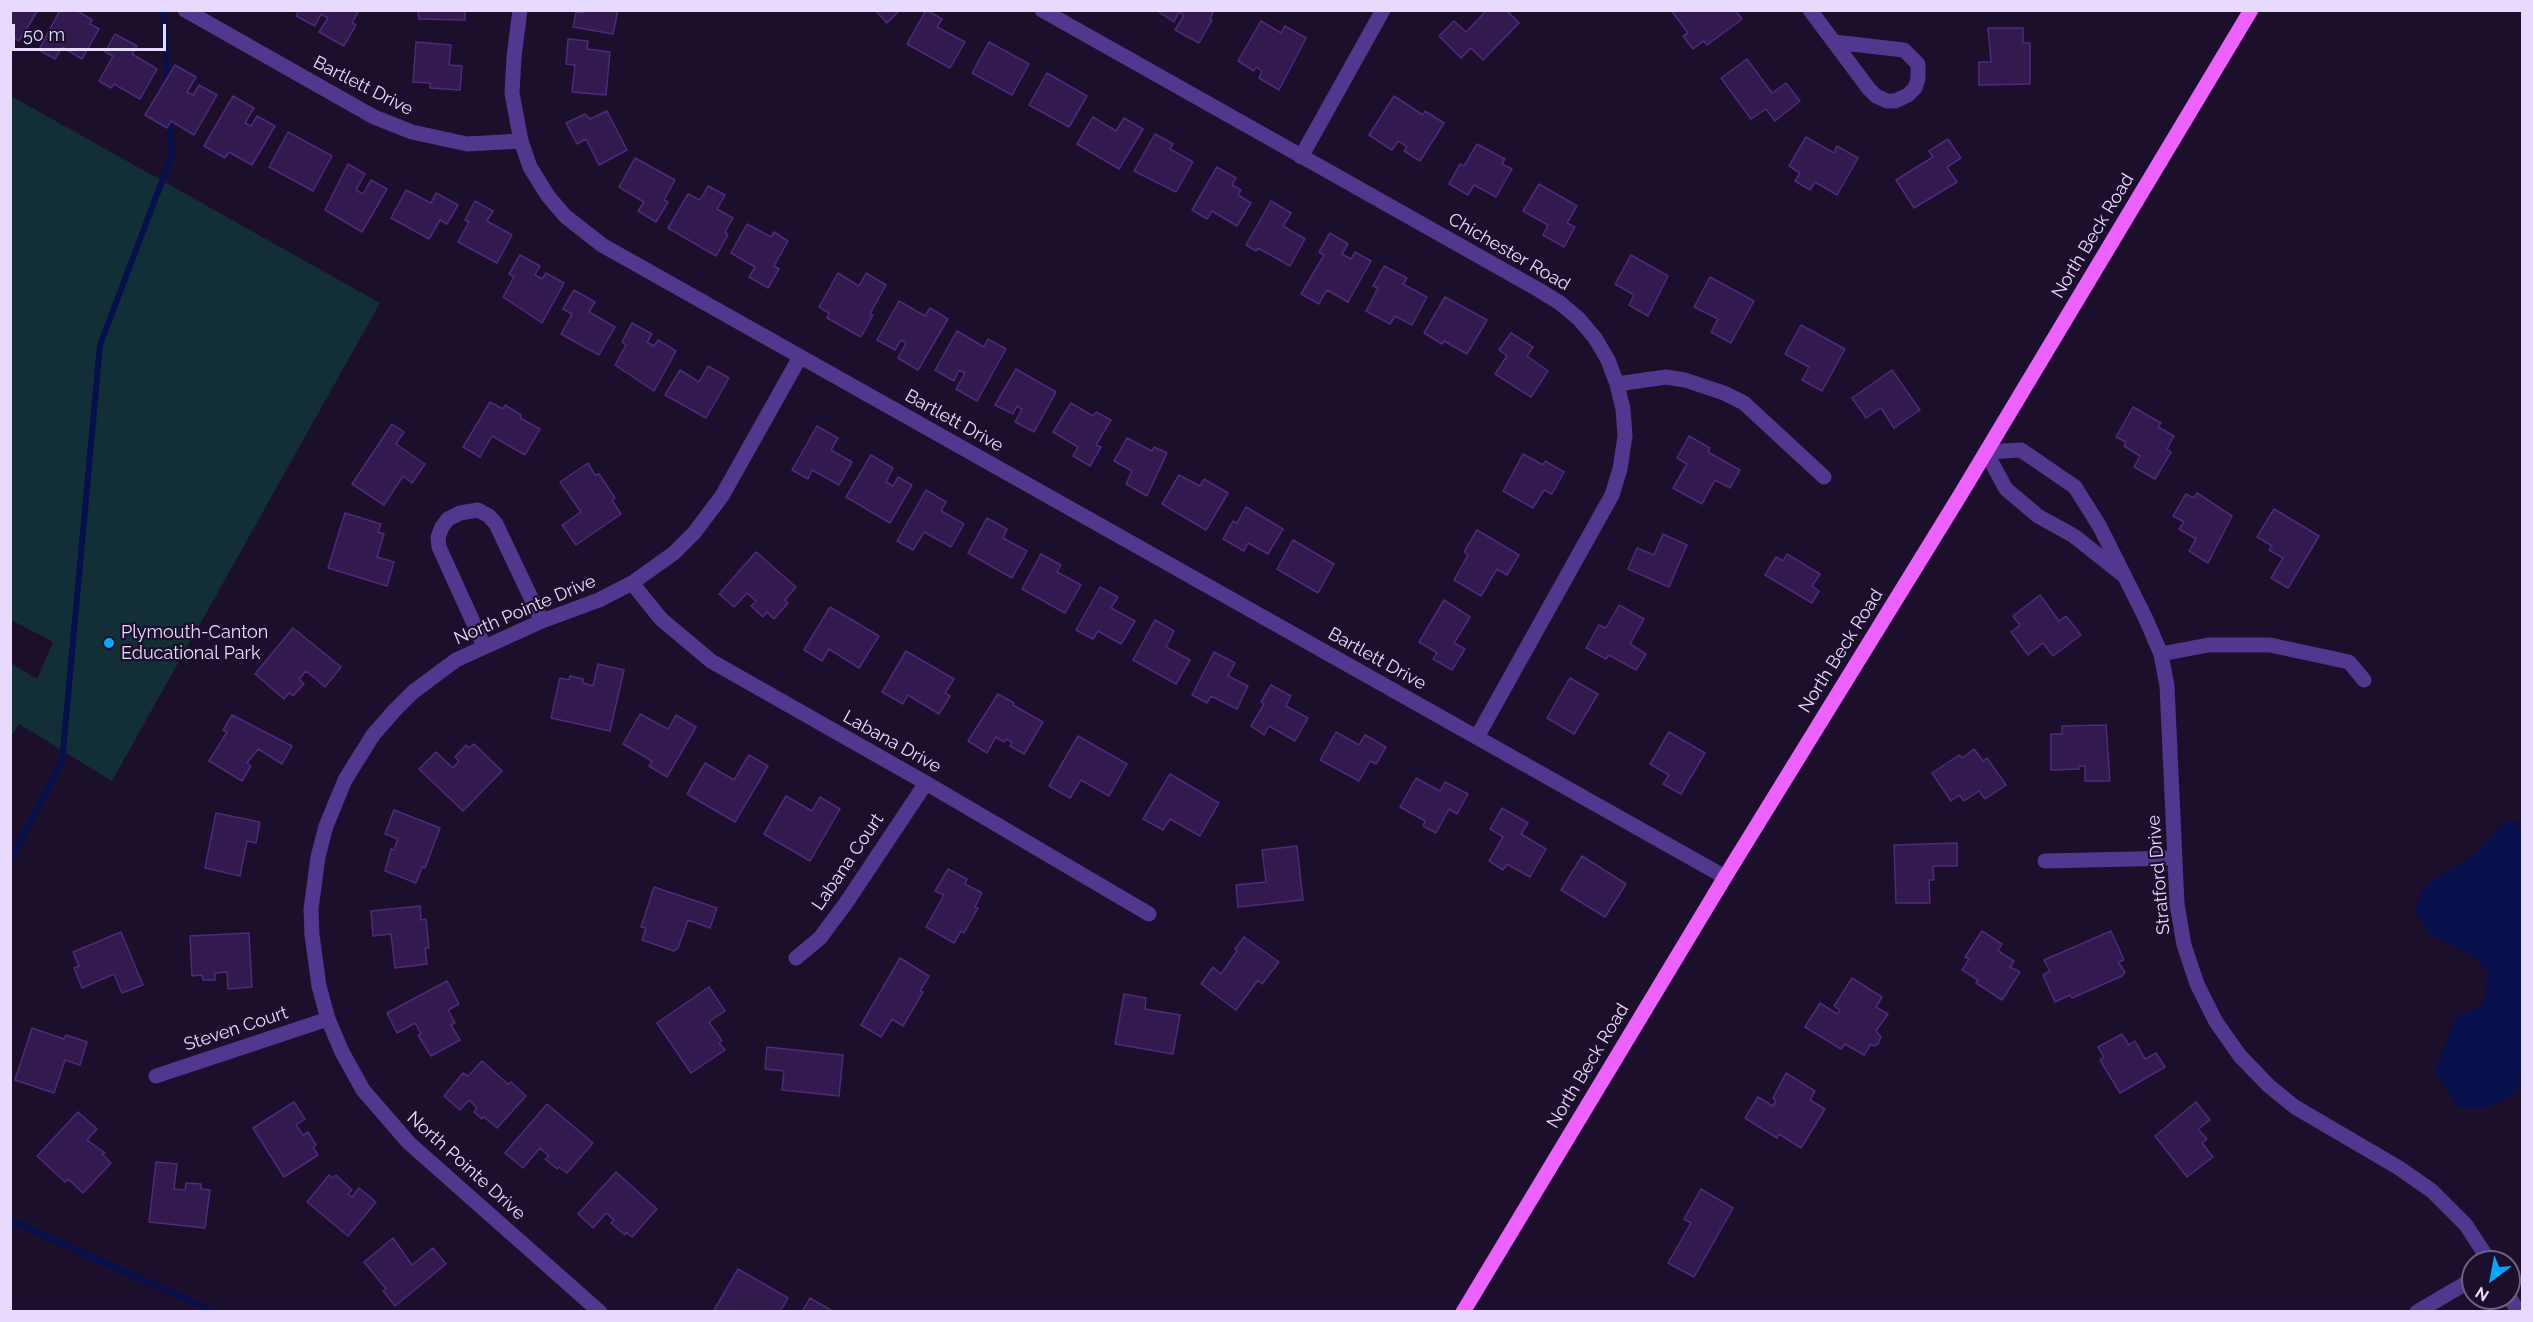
<!DOCTYPE html>
<html>
<head>
<meta charset="utf-8">
<style>
  body { margin:0 }
  #map { position:relative; width:2533px; height:1322px; overflow:hidden; background:#1b0f2c; font-family:Raleway,sans-serif }
  canvas { display:block }
  .frame { position:absolute; inset:0; border:12px solid #e8daff; pointer-events:none }
  .north { position:absolute; left:2461px; top:1250px; width:60px; height:60px; box-sizing:border-box; background:#1b0f2c; border:2px solid #6d6080; border-radius:50%; rotate:212deg; font-size:16px; font-weight:700; line-height:24px; text-align:center; color:#e8daff }
  .north::after { content:''; display:block; margin:auto; width:21px; height:27px; background:#06a7ff; clip-path:polygon(50% 0,100% 100%,50% 72%,0 100%) }
  .scale { position:absolute; left:12px; top:24px; width:154px; height:27px; box-sizing:border-box; border:3px solid #e8daff; border-top:0; padding-left:8px; font-size:18px; line-height:21px; white-space:nowrap; color:#e8daff; -webkit-text-stroke:4px #1b0f2c; paint-order:stroke }
</style>
</head>
<body>
<div id="map">
<canvas width="2533" height="1322"></canvas>
<div class="frame"></div>
<div class="north">N</div>
<div class="scale">50 m</div>
</div>
<script>
const context = document.querySelector('canvas').getContext('2d');
context.lineJoin = 'round';
function paint(path, color) { context.fillStyle = color; context.fill(path, 'evenodd'); }
const shape = rows => new Path2D(rows.map(r => 'M' + r).join(''));
function stroke(path, color, width, dash) { context.strokeStyle = color; context.lineWidth = width; context.lineCap = dash ? 'butt' : 'round'; context.setLineDash(dash || []); context.stroke(path); }
function write(font, color, halo, rows, align = 'center') {
  context.font = font + ' Raleway,sans-serif'; context.lineWidth = 4.5; context.setLineDash([]); context.textBaseline = 'middle'; context.strokeStyle = halo; context.fillStyle = color; for (const [text, x, y, turn = 0] of rows) {
    context.save(); context.translate(x, y); context.rotate((+turn || 0) * Math.PI / 180); context.textAlign = isNaN(turn) ? turn : align; if (halo) context.strokeText(text, 0, 0); context.fillText(text, 0, 0); context.restore();
  }
}
const green = shape([
  [11,96,380,303,112,781,19,724,11,737,11,663,37,679,53,642,11,620]
]);
const water = shape([
  [2522,821,2522,1082,2509,1097,2486,1108,2459,1108,2435,1071,2455,1018,2484,1004,2488,971,2473,956,2430,934,2415,911,2422,889,2473,856,2505,822]
]);
const stream = shape([
  [163,10,168,86],
  [10,860,62,762,100,345,172,155,169,117],
  [10,1220,214,1312]
]);
const building = shape([
  [10,10,38,10,19,41,10,36,10,10],
  [60,10,76,10,92,20,90,24,99,29,82,59,62,47,55,59,39,50,60,10],
  [299,10,359,10,352,23,356,25,344,46,319,32,328,18,321,14,315,26,296,16,299,10],
  [418,10,465,10,465,20,419,19,418,10],
  [584,10,618,10,613,34,573,27,576,12,583,13,584,10],
  [875,10,900,10,887,23,875,10],
  [926,10,942,19,937,27,965,42,950,68,907,44,926,10],
  [1156,10,1214,10,1210,19,1212,20,1199,43,1175,30,1184,15,1179,12,1174,22,1156,10],
  [1487,10,1506,10,1519,23,1483,60,1471,48,1461,58,1439,36,1454,21,1466,32,1487,10],
  [1671,10,1735,10,1742,19,1707,45,1704,41,1693,49,1683,36,1688,33,1671,10],
  [1261,21,1281,33,1285,26,1306,38,1279,90,1259,78,1262,71,1256,67,1254,71,1238,61,1261,21],
  [1988,28,2023,28,2023,43,2030,43,2030,84,1979,85,1979,62,1991,62,1988,28],
  [115,34,137,46,132,54,157,69,140,99,114,84,111,88,99,81,113,56,105,52,115,34],
  [568,39,588,41,587,49,610,52,606,95,572,92,575,65,566,64,568,39],
  [416,42,451,45,449,65,462,66,460,90,430,88,430,83,413,82,416,42],
  [989,42,1029,64,1012,95,972,73,989,42],
  [1747,59,1772,93,1786,83,1800,101,1775,121,1766,109,1751,119,1721,78,1747,59],
  [175,65,196,77,187,92,193,95,199,85,217,95,194,135,171,121,167,128,145,115,175,65],
  [1047,73,1087,96,1069,127,1029,105,1047,73],
  [233,96,254,108,245,123,251,126,257,116,275,126,252,165,229,152,225,158,204,146,233,96],
  [1394,96,1423,115,1425,111,1444,123,1420,161,1404,151,1407,147,1398,141,1392,150,1369,135,1394,96],
  [607,111,627,150,599,165,586,139,577,144,566,123,585,114,590,119,607,111],
  [1093,117,1116,131,1124,118,1143,129,1119,169,1077,144,1093,117],
  [288,132,332,156,313,191,269,167,288,132],
  [1155,134,1173,144,1170,149,1193,162,1176,192,1134,171,1155,134],
  [1806,137,1834,153,1837,146,1858,158,1837,195,1815,182,1810,190,1795,181,1800,173,1789,166,1806,137],
  [1948,139,1961,158,1947,167,1957,182,1914,208,1896,180,1933,157,1929,151,1948,139],
  [1477,144,1505,159,1502,164,1512,169,1496,197,1474,185,1468,195,1449,184,1460,164,1464,166,1477,144],
  [635,158,675,180,664,200,668,202,656,222,638,211,644,202,619,187,635,158],
  [348,164,365,174,356,190,363,194,371,180,387,189,362,232,325,210,348,164],
  [1217,167,1236,178,1232,185,1241,190,1238,195,1251,203,1237,226,1212,211,1207,219,1192,210,1217,167],
  [1539,184,1577,206,1567,223,1575,227,1564,247,1543,235,1548,225,1523,211,1539,184],
  [708,186,725,195,717,209,733,218,725,232,728,235,716,256,668,228,688,194,700,200,708,186],
  [406,190,431,203,436,193,458,205,447,224,440,220,429,239,391,218,406,190],
  [475,201,493,211,487,221,512,235,497,263,458,242,469,222,465,220,475,201],
  [1271,201,1291,213,1283,226,1305,239,1290,266,1258,248,1256,251,1246,245,1271,201],
  [747,224,771,237,774,232,788,241,774,266,779,269,768,288,749,277,755,267,731,253,747,224],
  [1330,233,1348,244,1342,254,1351,259,1355,252,1371,261,1348,302,1327,290,1319,304,1301,294,1324,255,1319,252,1330,233],
  [520,255,540,266,535,275,542,279,546,273,564,283,542,323,503,297,514,277,509,274,520,255],
  [1631,255,1668,276,1648,316,1629,305,1634,295,1615,284,1631,255],
  [1384,266,1407,278,1403,284,1427,297,1412,325,1395,316,1390,324,1366,311,1378,288,1373,286,1384,266],
  [838,273,859,286,866,273,886,285,870,314,873,315,861,337,827,318,829,313,819,307,838,273],
  [1710,277,1754,301,1731,343,1711,332,1718,319,1694,307,1710,277],
  [574,290,595,302,589,312,615,327,599,355,561,334,572,314,563,309,574,290],
  [1445,297,1487,320,1467,354,1444,341,1442,344,1424,333,1445,297],
  [899,301,925,316,930,308,948,319,918,370,898,358,906,343,901,340,895,350,877,340,899,301],
  [632,323,652,334,647,342,654,346,658,340,676,351,654,391,615,365,626,345,622,342,632,323],
  [1801,325,1845,349,1822,391,1802,380,1809,367,1785,354,1801,325],
  [957,331,984,347,988,339,1006,349,977,401,956,389,965,373,959,370,954,381,935,370,957,331],
  [1511,333,1533,347,1527,356,1548,371,1531,397,1495,374,1507,356,1499,350,1511,333],
  [708,366,729,378,706,418,665,395,680,370,699,382,708,366],
  [1016,369,1056,392,1034,432,1015,422,1022,409,1017,406,1013,414,995,405,1016,369],
  [1892,370,1920,410,1894,428,1881,408,1866,418,1852,398,1892,370],
  [490,402,503,409,505,405,521,415,520,418,540,429,525,455,492,436,480,457,463,447,490,402],
  [1071,403,1093,416,1096,412,1111,420,1096,445,1101,447,1090,466,1073,456,1078,447,1053,432,1071,403],
  [2133,407,2161,423,2158,427,2174,436,2167,449,2171,452,2155,479,2134,467,2140,456,2124,446,2126,442,2116,437,2133,407],
  [392,424,404,432,396,444,425,464,412,483,403,476,384,505,352,484,392,424],
  [817,426,838,438,831,450,852,462,839,485,812,470,808,479,792,470,817,426],
  [1689,436,1710,448,1708,452,1740,470,1730,488,1715,480,1702,504,1673,488,1687,464,1677,458,1689,436],
  [1127,438,1152,451,1154,447,1167,453,1147,496,1126,484,1132,471,1114,461,1127,438],
  [1523,454,1543,465,1545,461,1564,472,1552,494,1544,490,1533,508,1503,491,1523,454],
  [871,455,893,468,886,482,893,486,898,477,912,485,890,523,846,497,871,455],
  [588,463,595,475,599,474,615,498,612,500,621,514,576,545,562,525,581,512,560,482,588,463],
  [1179,475,1200,486,1204,479,1228,493,1206,530,1162,504,1179,475],
  [926,490,946,502,941,511,964,524,951,547,924,532,913,550,897,541,926,490],
  [2197,493,2232,516,2208,563,2189,551,2196,539,2179,529,2184,522,2173,516,2186,494,2194,498,2197,493],
  [1246,507,1283,529,1268,554,1248,543,1244,551,1223,539,1233,521,1237,523,1246,507],
  [2274,509,2319,536,2288,588,2271,578,2283,558,2269,550,2272,546,2257,537,2274,509],
  [345,513,381,524,378,532,384,534,377,557,394,562,387,586,328,568,345,513],
  [987,518,1007,529,1003,538,1027,551,1012,578,968,553,987,518],
  [1477,530,1519,555,1507,575,1497,569,1481,596,1454,580,1468,555,1464,552,1477,530],
  [1663,534,1687,545,1669,587,1628,569,1637,548,1654,555,1663,534],
  [1293,540,1334,564,1318,593,1277,569,1293,540],
  [756,552,796,587,785,600,788,603,774,619,767,612,763,617,751,606,756,601,747,593,734,607,719,594,756,552],
  [1041,554,1061,565,1057,572,1081,585,1065,613,1022,589,1041,554],
  [1787,554,1820,574,1812,586,1819,591,1812,603,1765,575,1776,557,1783,561,1787,554],
  [1100,587,1118,597,1111,608,1135,621,1121,644,1098,631,1093,639,1076,630,1100,587],
  [2040,595,2059,621,2066,616,2081,635,2053,656,2043,643,2028,655,2011,632,2020,625,2013,616,2040,595],
  [1444,600,1470,617,1454,643,1465,649,1452,670,1433,659,1437,653,1419,642,1444,600],
  [1619,605,1644,619,1630,644,1646,654,1636,670,1609,655,1606,659,1586,648,1599,625,1606,628,1619,605],
  [830,607,879,636,859,668,829,649,822,661,804,650,830,607],
  [1155,620,1174,631,1166,647,1190,660,1176,684,1133,660,1155,620],
  [293,628,341,667,325,687,306,671,299,679,304,684,293,696,289,693,284,699,255,674,293,628],
  [906,651,954,679,945,693,950,696,939,714,908,695,903,704,882,692,906,651],
  [1214,652,1235,663,1228,676,1248,686,1237,709,1211,696,1207,703,1192,695,1214,652],
  [598,664,624,670,610,731,551,718,560,678,569,680,570,676,583,679,583,683,593,686,598,664],
  [1570,678,1598,694,1574,734,1547,718,1570,678],
  [1271,685,1291,696,1286,706,1308,718,1295,741,1269,726,1264,735,1251,726,1264,704,1261,702,1271,685],
  [998,694,1014,703,1013,705,1043,722,1024,754,1010,746,1012,742,1006,739,1004,742,996,737,987,753,968,741,998,694],
  [640,714,668,729,676,715,696,727,667,777,649,766,652,761,623,744,640,714],
  [232,715,292,746,282,764,258,749,247,763,251,766,242,781,209,761,227,732,223,730,232,715],
  [2106,725,2110,781,2085,781,2085,766,2078,766,2079,769,2051,770,2051,734,2062,734,2062,726,2106,725],
  [1336,732,1359,745,1365,735,1386,747,1376,764,1370,761,1359,781,1320,760,1336,732],
  [1669,732,1705,753,1681,794,1663,784,1669,775,1650,764,1669,732],
  [1078,736,1127,764,1109,796,1081,780,1070,798,1049,786,1078,736],
  [474,744,502,771,463,811,419,769,436,752,453,768,459,761,455,757,466,745,469,748,474,744],
  [1974,749,1983,761,1987,758,2006,785,1985,799,1979,791,1964,801,1959,795,1951,801,1932,773,1959,755,1962,758,1974,749],
  [749,755,768,766,735,822,687,794,705,763,734,780,749,755],
  [1170,774,1219,803,1200,836,1170,819,1163,830,1143,819,1170,774],
  [1416,778,1440,791,1445,782,1468,794,1457,814,1449,809,1436,833,1423,826,1425,821,1400,807,1416,778],
  [786,796,812,811,820,797,840,809,810,861,764,834,786,796],
  [1502,808,1528,823,1521,834,1546,849,1530,877,1507,864,1503,870,1489,861,1503,837,1490,829,1502,808],
  [394,810,440,828,425,868,422,867,416,883,385,871,391,849,394,850,398,839,385,834,394,810],
  [216,813,260,822,256,843,247,841,240,876,205,868,216,813],
  [1957,843,1957,866,1933,866,1934,880,1929,880,1930,903,1896,903,1894,845,1957,843],
  [1297,846,1303,900,1238,907,1236,885,1266,882,1262,850,1297,846],
  [1582,856,1626,884,1605,917,1561,890,1582,856],
  [948,869,967,879,965,884,982,893,975,907,978,908,964,933,961,931,954,943,926,927,944,895,935,891,948,869],
  [654,887,717,908,710,928,688,920,678,948,674,951,642,940,646,928,641,927,654,887],
  [420,906,421,920,426,919,429,948,425,948,427,964,395,968,391,934,373,936,371,911,420,906],
  [1982,931,2002,944,1998,951,2014,961,2010,967,2020,972,2002,1000,1976,983,1978,980,1962,970,1969,959,1965,957,1982,931],
  [2111,931,2124,960,2118,962,2125,972,2122,976,2072,998,2070,995,2055,1002,2043,975,2050,971,2044,960,2111,931],
  [121,932,143,985,122,993,114,974,82,988,74,968,79,966,73,952,121,932],
  [249,933,252,987,228,989,227,972,215,973,215,980,203,980,202,975,192,976,190,936,249,933],
  [1244,937,1279,962,1262,984,1258,980,1236,1010,1201,984,1213,967,1221,974,1237,951,1235,949,1244,937],
  [900,958,929,976,920,991,923,992,903,1026,892,1019,881,1037,861,1025,900,958],
  [1852,978,1882,997,1876,1007,1888,1014,1876,1031,1881,1037,1878,1044,1874,1046,1871,1044,1864,1055,1845,1044,1841,1049,1805,1027,1820,1003,1837,1014,1840,1010,1834,1006,1852,978],
  [447,981,459,1004,448,1010,455,1023,451,1025,460,1040,431,1056,418,1035,421,1034,415,1023,397,1033,387,1013,447,981],
  [709,987,725,1011,709,1022,722,1041,719,1043,725,1050,691,1073,657,1023,709,987],
  [1124,994,1146,998,1145,1009,1180,1015,1173,1054,1115,1044,1124,994],
  [32,1028,64,1039,66,1035,87,1042,80,1065,65,1060,54,1093,15,1080,32,1028],
  [2122,1034,2129,1045,2135,1041,2145,1059,2156,1053,2165,1067,2120,1093,2100,1060,2104,1057,2098,1047,2122,1034],
  [767,1047,843,1055,839,1096,782,1090,784,1071,765,1069,767,1047],
  [482,1061,508,1084,511,1082,526,1096,497,1128,484,1117,482,1119,474,1112,477,1108,469,1100,460,1110,444,1096,463,1073,468,1076,482,1061],
  [1786,1073,1815,1091,1810,1100,1825,1109,1801,1148,1779,1134,1777,1138,1745,1118,1758,1097,1773,1106,1776,1101,1773,1098,1786,1073],
  [294,1102,305,1119,296,1125,303,1135,308,1132,316,1145,313,1147,318,1155,284,1177,253,1128,294,1102],
  [2196,1102,2210,1120,2198,1129,2207,1139,2202,1143,2213,1157,2187,1177,2155,1136,2196,1102],
  [547,1104,593,1143,567,1173,559,1167,557,1169,545,1159,549,1156,540,1148,523,1168,505,1153,547,1104],
  [78,1112,97,1129,87,1140,105,1153,102,1154,111,1163,83,1193,68,1179,65,1182,37,1156,78,1112],
  [156,1162,177,1164,174,1189,185,1190,186,1183,201,1184,201,1189,210,1190,205,1228,149,1222,156,1162],
  [616,1172,657,1209,632,1237,626,1232,625,1235,611,1223,614,1220,606,1213,593,1228,578,1214,616,1172],
  [329,1175,333,1178,336,1175,352,1190,348,1194,352,1197,359,1188,376,1202,348,1236,307,1202,329,1175],
  [1701,1189,1733,1208,1694,1277,1668,1263,1691,1223,1684,1219,1701,1189],
  [393,1238,412,1265,433,1248,446,1264,395,1306,383,1291,386,1289,364,1262,393,1238],
  [738,1269,788,1298,780,1312,713,1312,738,1269],
  [810,1298,834,1312,802,1312,810,1298]
]);
const minor = shape([
  [185,10,374,117,412,132,467,144,521,141,530,167,548,196,565,216,602,245,1725,877],
  [520,10,514,57,512,93,521,141],
  [1042,10,1539,290,1560,303,1579,319,1595,338,1608,360,1617,384,1623,409,1625,436,1620,469,1612,495,1477,737],
  [1810,10,1869,89,1876,96,1887,101,1895,101,1908,95,1915,88,1918,79,1918,64,1904,50,1834,42],
  [1301,157,1383,10],
  [1617,384,1666,377,1685,380,1724,393,1744,403,1824,477],
  [2122,574,2074,536,2038,516,2006,489,1986,452,2021,450,2075,487,2100,527,2145,617,2161,654,2167,686,2177,904,2184,945,2197,984,2216,1022,2240,1056,2269,1086,2295,1107,2399,1168,2432,1191,2466,1225,2490,1262],
  [632,583,661,619,711,661,926,783,1149,914],
  [484,646,439,547,438,537,442,527,448,519,460,513,478,510,489,516,496,524,542,621],
  [2161,654,2208,645,2270,645,2349,662,2364,680],
  [2045,861,2175,858],
  [796,958,820,938,846,903,926,783],
  [156,1076,328,1019],
  [2509,1296,2518,1312],
  [600,1312,409,1143,363,1090,342,1052,328,1019,319,986,312,935,311,909,318,857,326,826,345,780,373,735,394,711,413,692,456,660,542,621,599,600,632,583,674,553,694,533,722,496,800,357],
  [2417,1312,2473,1279]
]);
const major = shape([
  [1463,1312,1725,877,1959,497,2251,10]
]);
const markers = [
  [109,643,6,"#06a7ff"]
];
const streetNames = [
  ["Bartlett Drive",363,86,27],
  ["North Beck Road",2093,236,-59],
  ["Chichester Road",1509,252,30],
  ["Bartlett Drive",954,421,29],
  ["North Pointe Drive",525,610,-23],
  ["North Beck Road",1841,651,-58],
  ["Bartlett Drive",1377,659,29],
  ["Labana Drive",892,742,29],
  ["Labana Court",848,862,-56],
  ["Stratford Drive",2159,875,-95],
  ["Steven Court",236,1029,-18],
  ["North Beck Road",1588,1066,-59],
  ["North Pointe Drive",466,1166,42]
];
const poiNames = [
  ["Plymouth-Canton",121,633],
  ["Educational Park",121,654]
];
paint(green, '#122e36');
paint(water, '#070f4d');
stroke(stream, '#070f4d', 6);
paint(building, '#321a4e');
stroke(building, '#4f2a7c', 1.5);
stroke(minor, '#51378e', 15);
stroke(major, '#ec61ff', 15);
for (const [x, y, r, color] of markers) { const dot = new Path2D(); dot.arc(x, y, r, 0, 2 * Math.PI); context.fillStyle = color; context.fill(dot); stroke(dot, '#1b0f2c', 2); }
write('18px', '#e8daff', '#1b0f2c', streetNames);
write('18px', '#e8daff', '#1b0f2c', poiNames, 'left');
</script>
</body>
</html>
